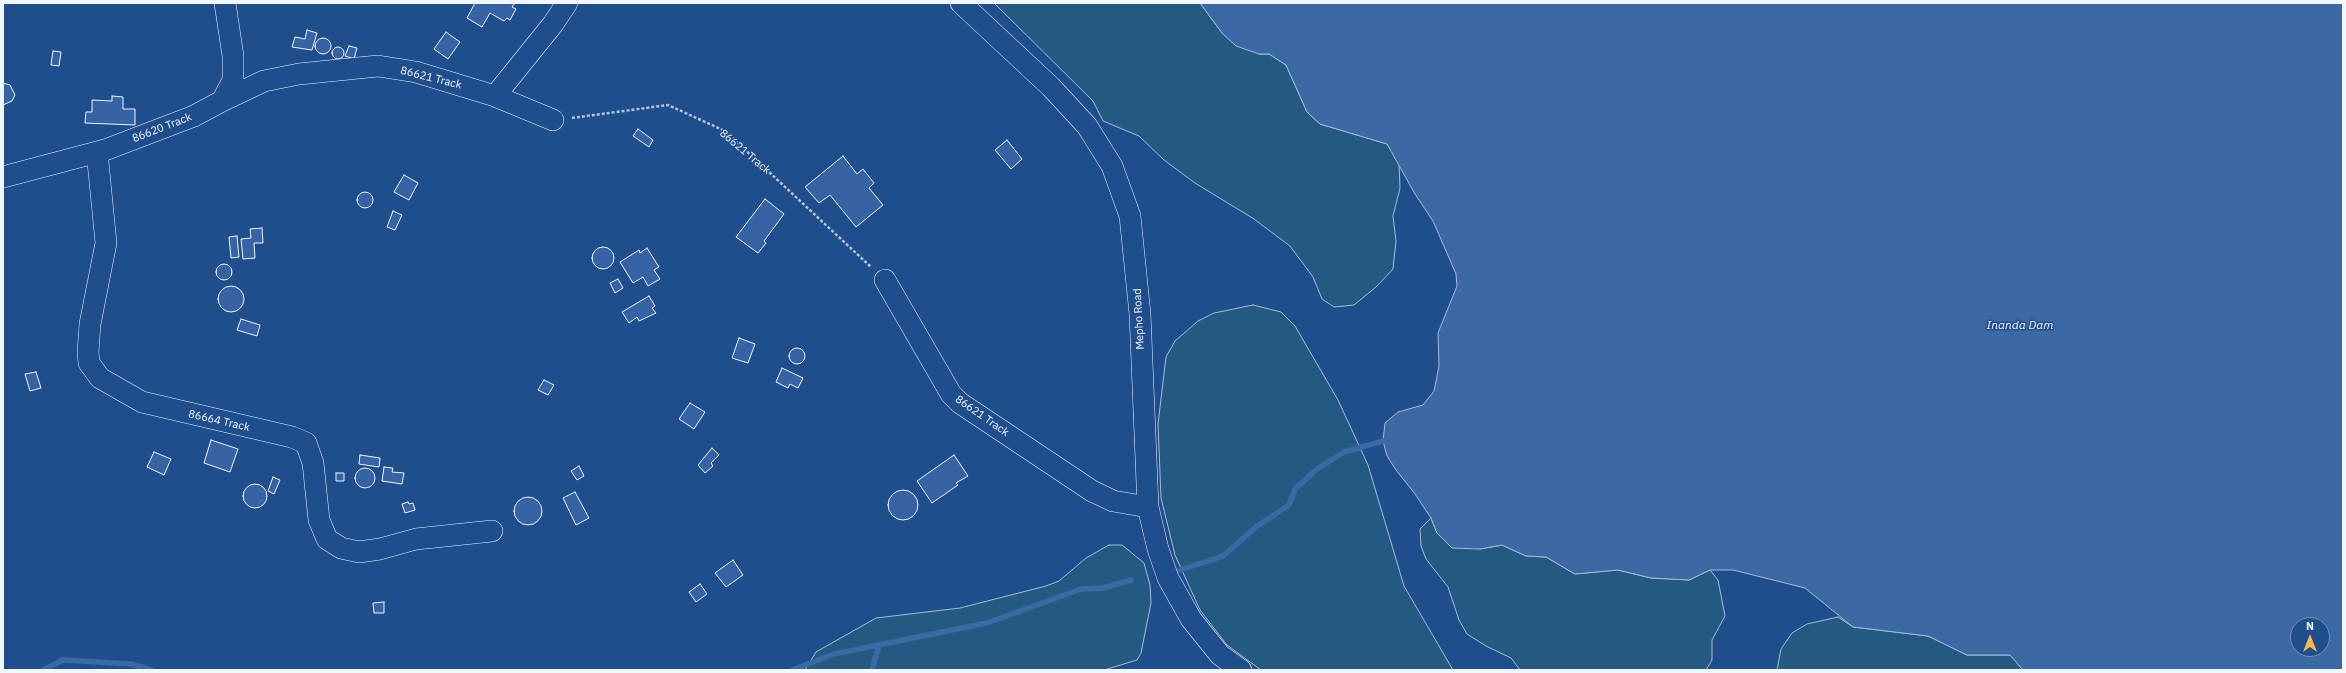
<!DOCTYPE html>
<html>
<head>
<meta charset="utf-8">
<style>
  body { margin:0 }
  #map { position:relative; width:2346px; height:673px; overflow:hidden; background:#1f4e8c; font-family:"IBM Plex Sans",sans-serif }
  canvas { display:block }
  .frame { position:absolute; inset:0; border:4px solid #f2f6ff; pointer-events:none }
  .north { position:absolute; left:2290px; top:617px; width:40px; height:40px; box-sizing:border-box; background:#1f4e8c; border:1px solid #7391ba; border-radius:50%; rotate:0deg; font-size:11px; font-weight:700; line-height:16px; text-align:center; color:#f2f6ff }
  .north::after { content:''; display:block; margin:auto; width:14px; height:18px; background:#ffb74d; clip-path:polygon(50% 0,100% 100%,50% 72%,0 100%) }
</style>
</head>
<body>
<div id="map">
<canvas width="2346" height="673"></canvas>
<div class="frame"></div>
<div class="north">N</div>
</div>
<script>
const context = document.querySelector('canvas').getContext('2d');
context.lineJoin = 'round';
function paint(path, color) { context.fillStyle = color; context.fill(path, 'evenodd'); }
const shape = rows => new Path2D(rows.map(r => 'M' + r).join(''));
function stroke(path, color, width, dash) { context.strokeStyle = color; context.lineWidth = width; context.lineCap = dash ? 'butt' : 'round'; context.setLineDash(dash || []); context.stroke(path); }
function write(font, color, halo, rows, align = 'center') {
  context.font = font + ' "IBM Plex Sans",sans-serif'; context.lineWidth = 3; context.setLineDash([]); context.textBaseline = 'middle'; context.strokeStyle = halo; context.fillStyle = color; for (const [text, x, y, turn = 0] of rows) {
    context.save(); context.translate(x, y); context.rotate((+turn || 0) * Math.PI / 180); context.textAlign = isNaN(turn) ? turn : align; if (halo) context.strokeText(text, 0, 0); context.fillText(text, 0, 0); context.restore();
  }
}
const green = shape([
  [994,3,1200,3,1222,33,1259,54,1269,54,1286,65,1307,112,1320,124,1387,144,1399,162,1400,188,1393,216,1396,241,1393,269,1376,287,1354,305,1334,307,1322,299,1313,277,1290,246,1254,219,1195,183,1164,160,1139,136,1103,121,1093,101,994,3],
  [1253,305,1281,312,1295,326,1338,400,1368,465,1404,586,1453,670,1261,670,1227,645,1200,610,1175,555,1161,498,1158,424,1166,357,1175,341,1198,321,1214,313,1253,305],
  [1431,518,1437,533,1480,549,1502,545,1526,556,1546,557,1575,574,1618,570,1651,578,1689,580,1710,570,1718,580,1725,616,1712,640,1712,660,1706,670,1520,670,1511,658,1486,646,1467,634,1459,620,1448,587,1426,559,1421,546,1420,529,1431,518],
  [1109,545,1122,545,1144,563,1150,585,1151,603,1141,653,1137,660,1104,670,805,670,816,652,876,618,960,608,1046,586,1059,581,1086,558,1109,545],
  [1838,617,1853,627,1928,636,1967,655,2010,655,2023,670,1777,670,1781,649,1792,633,1807,624,1838,617]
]);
const water = shape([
  [1200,3,2343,3,2343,670,2023,670,2010,655,1967,655,1928,636,1853,627,1805,588,1733,570,1710,570,1689,580,1651,578,1618,570,1575,574,1546,557,1526,556,1502,545,1480,549,1452,548,1437,533,1431,518,1415,494,1396,470,1387,456,1383,441,1385,423,1398,412,1423,405,1434,391,1439,366,1438,333,1457,286,1456,274,1433,221,1415,194,1387,144,1320,124,1307,112,1286,65,1269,54,1259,54,1236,46,1222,33,1200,3],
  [2298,625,2322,625,2322,649,2298,649,2298,625]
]);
const stream = shape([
  [1177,571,1223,556,1256,527,1289,505,1295,489,1317,469,1344,452,1383,441],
  [43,670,63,660,131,664,151,670],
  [792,670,834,654,987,623,1081,589,1103,588,1131,580],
  [872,670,879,645]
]);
const building = shape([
  [475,3,515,3,512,7,516,9,510,20,507,18,504,21,490,13,482,27,467,18,475,3],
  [307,30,317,33,312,50,292,47,295,37,305,39,307,30],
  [446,32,460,42,448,59,434,49,446,32],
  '315 46a8 8 0 1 1 16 0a8 8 0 1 1-16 0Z',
  [349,46,357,48,354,59,345,56,349,46],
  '332 53a6 6 0 1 1 12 0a6 6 0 1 1-12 0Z',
  [53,51,61,52,59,66,51,65,53,51],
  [3,83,10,85,15,95,12,101,3,105,3,83],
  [112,96,123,97,123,109,135,109,135,125,85,123,86,112,92,112,92,100,112,101,112,96],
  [638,129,653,140,649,147,633,136,638,129],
  [1007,140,1022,159,1011,169,995,150,1007,140],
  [843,156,857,174,863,169,874,183,869,188,883,205,856,227,830,195,819,203,805,187,843,156],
  [404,175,418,183,409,200,394,192,404,175],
  '357 200a8 8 0 1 1 16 0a8 8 0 1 1-16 0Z',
  [765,199,784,214,764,241,766,243,758,253,736,237,765,199],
  [393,211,402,215,395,230,387,227,393,211],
  [262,228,263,243,254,243,255,258,243,259,241,239,251,238,250,229,262,228],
  [237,236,239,257,231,258,229,237,237,236],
  '592 258a11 11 0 1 1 22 0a11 11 0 1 1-22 0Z',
  [647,248,659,267,654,270,660,279,648,286,643,277,633,283,620,262,639,250,640,253,647,248],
  '216 272a8 8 0 1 1 16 0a8 8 0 1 1-16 0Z',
  [618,279,623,288,615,293,610,283,618,279],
  '218 299a13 13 0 1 1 26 0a13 13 0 1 1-26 0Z',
  [649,296,655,306,652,308,656,313,639,321,637,317,629,323,622,312,649,296],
  [241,319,260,325,257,336,237,330,241,319],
  [739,338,755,344,748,363,732,358,739,338],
  '789 356a8 8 0 1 1 16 0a8 8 0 1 1-16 0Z',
  [782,368,803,378,798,388,790,384,788,388,776,382,782,368],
  [36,372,41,388,30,391,25,374,36,372],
  [544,380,554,385,548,395,538,390,544,380],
  [690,403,705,412,694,429,679,419,690,403],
  [211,440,238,449,230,472,204,463,211,440],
  [712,448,719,455,711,463,713,466,705,473,698,465,712,448],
  [154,452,171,459,164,475,147,467,154,452],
  [360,455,380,458,379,467,359,464,360,455],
  [954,455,968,476,956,483,958,485,932,503,917,481,954,455],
  [579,466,584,476,577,480,571,471,579,466],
  [384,467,393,468,392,472,404,473,402,484,382,481,384,467],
  '355 478a10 10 0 1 1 20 0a10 10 0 1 1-20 0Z',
  [336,473,344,473,344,481,336,481,336,473],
  [273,477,280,480,274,494,268,491,273,477],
  '243 496a12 12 0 1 1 24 0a12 12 0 1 1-24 0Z',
  '888 505a15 15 0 1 1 30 0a15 15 0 1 1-30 0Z',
  [575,492,589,518,576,525,563,498,575,492],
  '514 511a14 14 0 1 1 28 0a14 14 0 1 1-28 0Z',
  [408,502,409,504,413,503,415,510,405,513,402,504,408,502],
  [733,560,743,575,726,587,715,573,733,560],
  [700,584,707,594,696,602,689,592,700,584],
  [384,602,384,613,374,613,373,603,384,602]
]);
const path = shape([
  [572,118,668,105,725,131,871,267]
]);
const minor = shape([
  [961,3,1051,87,1087,126,1112,166,1130,216,1140,314,1148,507,1158,549,1168,578,1191,619,1220,655,1241,670],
  [495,96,553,24,567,3],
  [222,101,264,81,299,74,378,66,416,72,495,96,553,120],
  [97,152,106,243,90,324,88,352,89,363,100,378,142,402,292,437,306,443,313,463,319,520,327,539,341,548,359,552,380,549,416,539,492,531],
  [3,177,105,150,194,116,222,101,233,80,233,56,225,3],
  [885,280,951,394,960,403,1092,491,1113,501,1148,507]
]);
const streetNames = [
  ["86621 Track",431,78,14],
  ["86620 Track",162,128,-21],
  ["86621 Track",745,152,40],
  ["Mepho Road",1139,319,-93],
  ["86621 Track",982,416,35],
  ["86664 Track",219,421,13]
];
const waterNames = [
  ["Inanda Dam",2020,326]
];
paint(green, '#245a82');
stroke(green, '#a8bbd7', 1);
paint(water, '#3b69a3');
stroke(water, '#a8bbd7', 1);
stroke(stream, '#3b69a3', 5.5);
paint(building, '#3563a3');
stroke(building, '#f2f6ff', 1);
stroke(minor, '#f2f6ff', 22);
stroke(path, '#b3c4dc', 2.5, [3, 2]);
stroke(minor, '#1f4e8c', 21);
write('11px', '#f2f6ff', '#1f4e8c', streetNames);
write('italic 12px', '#f2f6ff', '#1f4e8c', waterNames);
</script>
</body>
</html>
